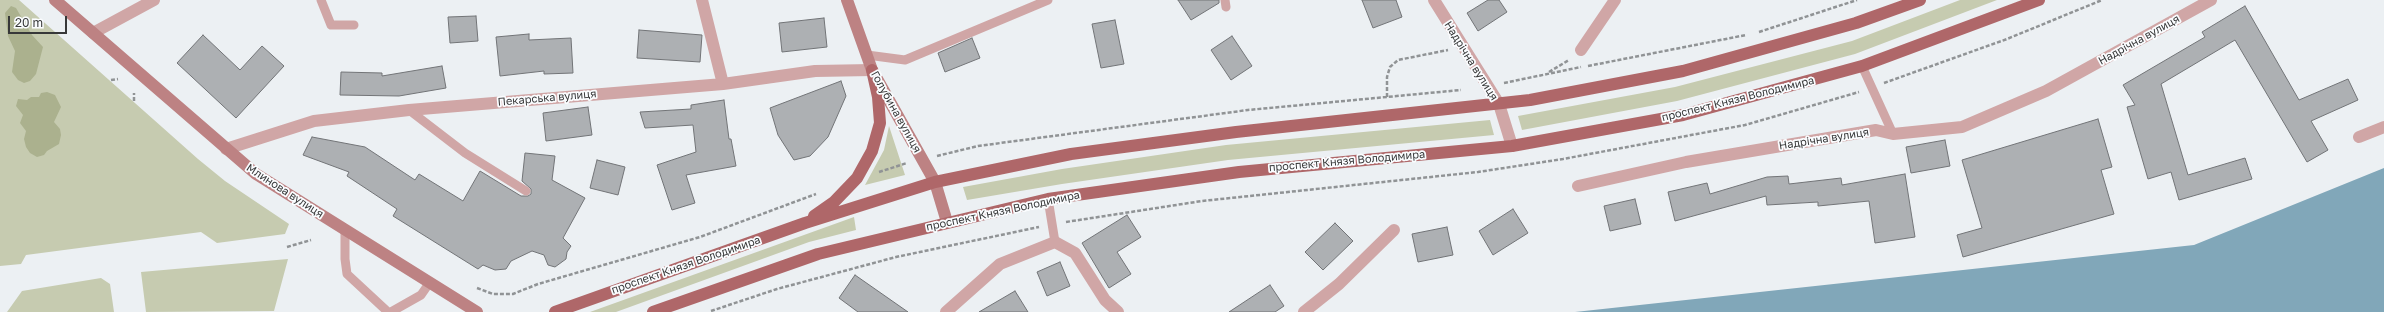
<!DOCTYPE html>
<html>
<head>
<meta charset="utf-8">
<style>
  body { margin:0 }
  #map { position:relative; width:2384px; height:312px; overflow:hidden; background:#ecf0f3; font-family:"Golos Text",sans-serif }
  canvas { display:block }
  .scale { position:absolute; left:8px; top:16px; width:59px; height:18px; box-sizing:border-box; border:2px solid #373839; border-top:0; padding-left:5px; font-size:12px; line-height:14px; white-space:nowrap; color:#373839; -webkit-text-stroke:3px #fbfdff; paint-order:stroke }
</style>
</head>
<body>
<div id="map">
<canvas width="2384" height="312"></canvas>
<div class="scale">20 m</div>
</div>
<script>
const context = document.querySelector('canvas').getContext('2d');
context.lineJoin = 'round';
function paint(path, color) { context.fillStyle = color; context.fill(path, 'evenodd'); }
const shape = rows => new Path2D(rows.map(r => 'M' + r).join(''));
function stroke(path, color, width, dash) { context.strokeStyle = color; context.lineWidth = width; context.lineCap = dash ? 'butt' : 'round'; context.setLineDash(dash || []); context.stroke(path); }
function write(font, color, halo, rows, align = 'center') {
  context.font = font + ' "Golos Text",sans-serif'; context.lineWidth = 3.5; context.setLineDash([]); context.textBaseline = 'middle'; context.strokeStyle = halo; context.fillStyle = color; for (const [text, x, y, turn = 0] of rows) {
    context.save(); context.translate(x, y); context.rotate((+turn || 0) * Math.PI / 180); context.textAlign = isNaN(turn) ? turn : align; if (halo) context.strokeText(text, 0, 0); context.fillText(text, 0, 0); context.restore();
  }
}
const green = shape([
  [0,0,19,0,198,159,225,181,289,224,285,234,217,243,201,232,26,255,21,264,0,266],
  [1960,0,1997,0,1855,54,1677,101,1522,130,1518,116,1675,87,1852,41],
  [1490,120,1494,135,1228,160,1062,184,967,200,963,187,1062,169,1226,145],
  [889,126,905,175,865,185,884,150],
  [854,217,856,230,809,242,616,312,590,312],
  [288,259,274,311,146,312,141,272],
  [101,278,110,284,114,312,7,312,22,291]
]);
const forest = shape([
  [11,6,16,8,32,35,43,47,36,74,30,81,24,83,18,80,12,72,15,51,8,36,5,13],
  [47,92,55,95,61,107,54,122,60,129,61,135,59,144,47,151,44,155,37,157,30,153,26,147,24,139,26,131,20,123,23,115,16,106,18,99,27,100,31,97,39,97,41,93]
]);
const water = shape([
  [2384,168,2384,312,1575,312,2194,245]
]);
const building = shape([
  [1178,0,1219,0,1219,3,1191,20,1178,0],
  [1362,0,1396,0,1402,17,1373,28,1362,0],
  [1488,0,1499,0,1507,12,1478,31,1467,13,1488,0],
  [2245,6,2299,100,2348,79,2358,100,2311,121,2328,150,2307,162,2235,40,2161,84,2188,175,2245,158,2252,179,2179,200,2171,172,2148,179,2127,107,2135,105,2123,85,2205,37,2202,32,2245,6],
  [476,16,478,41,450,43,448,17,476,16],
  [824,18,827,47,782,52,779,23,824,18],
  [1115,20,1124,64,1101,68,1092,24,1115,20],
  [639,30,702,35,700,62,637,58,639,30],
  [529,34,529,40,571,38,573,73,544,74,544,71,500,76,496,37,529,34],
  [203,35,240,70,262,46,284,66,236,118,177,63,203,35],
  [1232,36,1252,66,1231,80,1211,50,1232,36],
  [972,38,980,58,945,72,938,53,972,38],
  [442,66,446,88,399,96,340,95,341,72,382,73,382,76,442,66],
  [841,81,846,96,828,137,810,156,794,160,778,135,770,108,841,81],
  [724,100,729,139,731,139,736,166,686,175,695,203,672,210,657,165,696,152,693,125,645,128,640,112,691,109,691,105,724,100],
  [588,107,592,135,546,141,543,113,588,107],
  [2098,119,2112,167,2101,170,2114,214,1963,257,1957,235,1982,228,1962,160,2098,119],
  [312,137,365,147,415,180,419,174,463,201,480,171,521,196,528,196,531,194,531,189,522,181,525,153,555,156,552,180,585,198,563,238,571,246,567,252,566,259,555,267,548,265,544,255,532,251,511,261,506,269,495,270,483,265,478,269,393,216,397,209,347,176,349,172,303,155,312,137],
  [1945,140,1950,166,1911,173,1906,147,1945,140],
  [597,160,625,167,618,195,590,188,597,160],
  [1905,174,1915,237,1875,243,1869,201,1818,206,1818,202,1767,205,1766,196,1675,221,1668,192,1707,183,1710,194,1767,177,1788,176,1789,184,1841,178,1842,185,1905,174],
  [1635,199,1641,224,1610,231,1604,206,1635,199],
  [1513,209,1528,233,1493,255,1479,231,1513,209],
  [1127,215,1141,237,1117,252,1131,274,1109,288,1082,243,1127,215],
  [1335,223,1353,241,1323,270,1305,252,1335,223],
  [1447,227,1453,255,1418,262,1412,234,1447,227],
  [1060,262,1070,286,1047,296,1037,272,1060,262],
  [855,275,908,312,858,312,839,298,855,275],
  [1270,285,1284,306,1275,312,1229,312,1270,285],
  [1015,291,1028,312,979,312,1015,291]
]);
const path = shape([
  [1759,32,1857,0],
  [1588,66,1746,35],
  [1549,72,1569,60],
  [111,80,118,79],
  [1504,83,1581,67],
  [1884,83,2007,39,2102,0],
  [1387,97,1387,77,1390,67,1398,60,1448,50],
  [134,101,134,93],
  [937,156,978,146,1248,110,1461,90],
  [879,172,907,163],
  [1066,222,1202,201,1478,172,1563,159,1745,125,1859,92],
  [287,247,311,240],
  [477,288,493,294,513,294,538,284,700,237,816,194],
  [711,311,777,289,896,257,1039,227]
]);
const lane = shape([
  [321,0,331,25,354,25],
  [1225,0,1226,7],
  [867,55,905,60,1048,0],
  [1862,66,1893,134],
  [409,110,465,153,526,191],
  [1048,199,1055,242],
  [345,230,345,259,347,274,388,312],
  [391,312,421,295,430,282]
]);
const street = shape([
  [702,0,723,84],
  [1434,0,1499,104,1512,146],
  [93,33,154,0],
  [1581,50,1615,0],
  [2359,137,2384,127],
  [226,149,314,121,409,110,723,84,815,71,872,70],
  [1578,186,1686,162,1876,130,1893,134,1962,127,2046,91,2211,0],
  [946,312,1000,264,1055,242,1075,253,1105,300,1118,312],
  [1304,312,1339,284,1394,230]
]);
const secondary = shape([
  [55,0,256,174,477,312],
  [847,0,872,70,935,182,947,222]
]);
const primary = shape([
  [814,216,834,202,857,178,872,151,880,123,878,97,872,70],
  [555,312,805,223,935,182,1071,154,1236,132,1530,100,1683,71,1856,23,1920,0],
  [653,312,818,254,1048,199,1239,172,1512,146,1683,115,1862,66,2039,0]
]);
const streetNames = [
  ["Надрічна вулиця",2139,40,-29],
  ["Надрічна вулиця",1471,61,58],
  ["Пекарська вулиця",547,98,-5],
  ["проспект Князя Володимира",1738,99,-14],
  ["Голубина вулиця",896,112,61],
  ["Надрічна вулиця",1824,139,-9],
  ["проспект Князя Володимира",1347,161,-5],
  ["Млинова вулиця",285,191,33],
  ["проспект Князя Володимира",1003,211,-12],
  ["проспект Князя Володимира",686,265,-19]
];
paint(green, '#c6cbb0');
paint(forest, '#abb18e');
paint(water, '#81a7b9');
paint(building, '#adb0b3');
stroke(building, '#727477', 1);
stroke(path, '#909395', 2.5, [4, 2]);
stroke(lane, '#d0a6a6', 9);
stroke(street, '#d0a6a6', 12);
stroke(secondary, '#bd8283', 12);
stroke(primary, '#af6769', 12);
write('11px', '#373839', '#fbfdff', streetNames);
</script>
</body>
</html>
